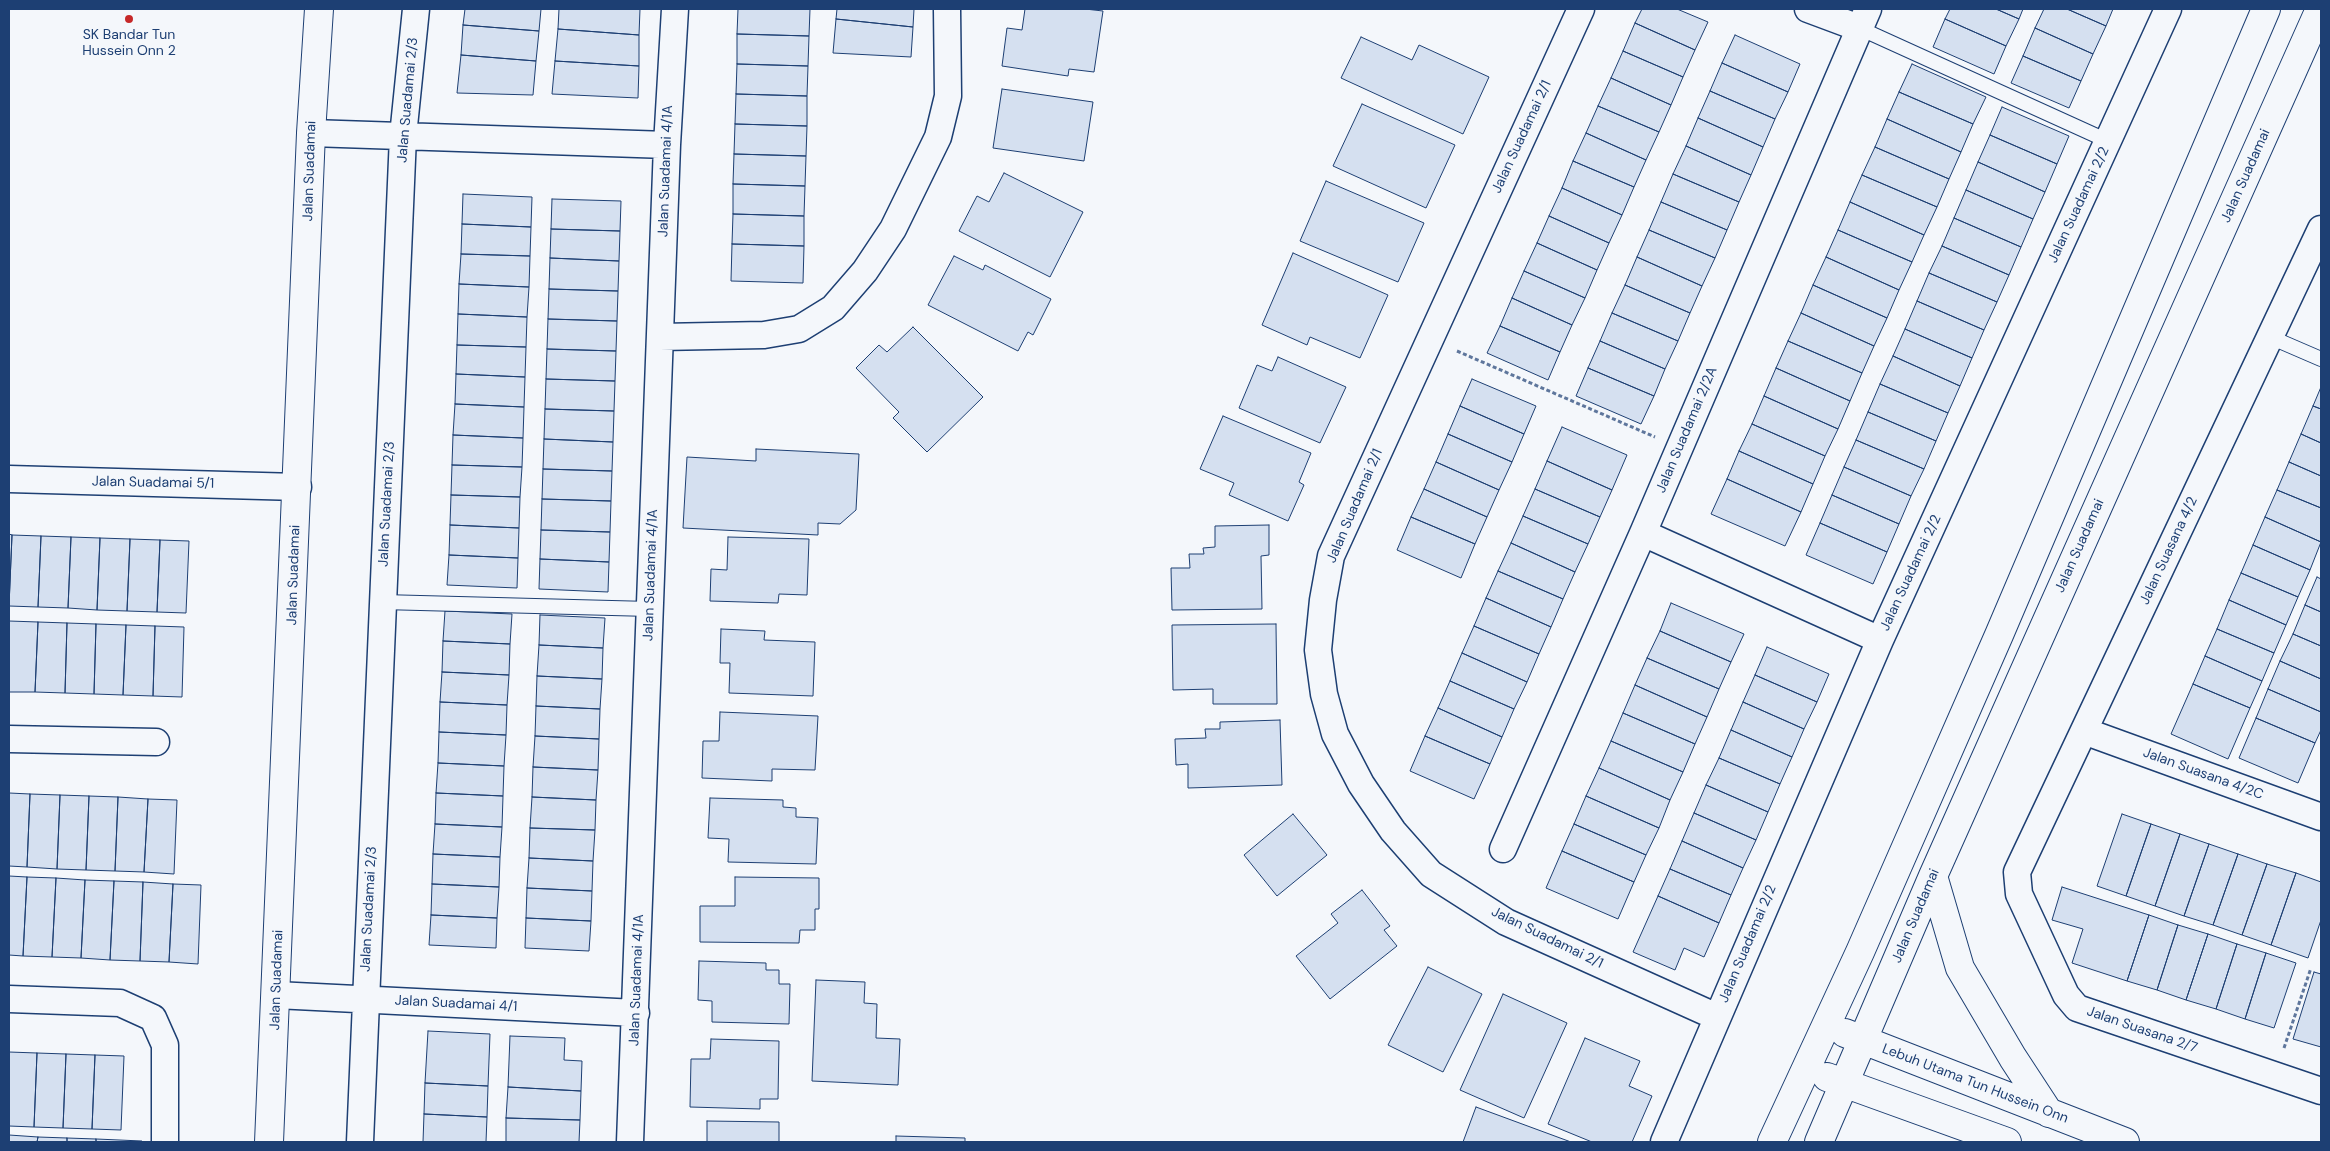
<!DOCTYPE html>
<html>
<head>
<meta charset="utf-8">
<style>
  body { margin:0 }
  #map { position:relative; width:2330px; height:1151px; overflow:hidden; background:#f4f7fb; font-family:"DM Sans",sans-serif }
  canvas { display:block }
  .frame { position:absolute; inset:0; border:10px solid #1d3f73; pointer-events:none }
</style>
</head>
<body>
<div id="map">
<canvas width="2330" height="1151"></canvas>
<div class="frame"></div>
</div>
<script>
const context = document.querySelector('canvas').getContext('2d');
context.lineJoin = 'round';
function paint(path, color) { context.fillStyle = color; context.fill(path, 'evenodd'); }
const shape = rows => new Path2D(rows.map(r => 'M' + r).join(''));
function stroke(path, color, width, dash) { context.strokeStyle = color; context.lineWidth = width; context.lineCap = dash ? 'butt' : 'round'; context.setLineDash(dash || []); context.stroke(path); }
function write(font, color, halo, rows, align = 'center') {
  context.font = font + ' "DM Sans",sans-serif'; context.lineWidth = 4; context.setLineDash([]); context.textBaseline = 'middle'; context.strokeStyle = halo; context.fillStyle = color; for (const [text, x, y, turn = 0] of rows) {
    context.save(); context.translate(x, y); context.rotate((+turn || 0) * Math.PI / 180); context.textAlign = isNaN(turn) ? turn : align; if (halo) context.strokeText(text, 0, 0); context.fillText(text, 0, 0); context.restore();
  }
}
const building = shape([
  [465,9,541,9,539,31,463,25,465,9],
  [559,9,640,9,639,35,558,29,559,9],
  [738,9,810,9,809,36,737,34,738,9],
  [837,9,914,9,913,27,836,19,837,9],
  [1025,9,1085,9,1103,11,1094,72,1069,69,1068,76,1002,66,1007,28,1022,30,1025,9],
  [1642,9,1677,9,1708,22,1695,50,1635,23,1642,9],
  [1950,9,1996,9,2019,19,2006,46,1945,19,1950,9],
  [1996,9,2023,9,2019,19,1996,9],
  [2044,9,2067,9,2106,26,2093,54,2035,28,2044,9],
  [2067,9,2113,9,2106,26,2067,9],
  [836,19,913,27,911,57,833,53,836,19],
  [1945,19,2006,46,1994,74,1933,47,1945,19],
  [1635,23,1695,50,1683,77,1623,51,1635,23],
  [463,25,539,31,536,61,461,55,463,25],
  [2035,28,2093,54,2081,81,2023,56,2035,28],
  [558,29,639,35,639,66,555,61,558,29],
  [737,34,809,36,808,66,737,64,737,34],
  [1735,35,1800,64,1788,92,1722,63,1735,35],
  [1361,37,1412,60,1419,45,1489,77,1463,134,1341,78,1361,37],
  [1623,51,1683,77,1671,105,1611,78,1623,51],
  [461,55,536,61,533,95,457,93,461,55],
  [2023,56,2081,81,2069,108,2011,83,2023,56],
  [555,61,639,66,638,98,552,94,555,61],
  [1722,63,1788,92,1775,119,1710,91,1722,63],
  [737,64,808,66,807,96,736,94,737,64],
  [1912,64,1986,97,1973,124,1899,92,1912,64],
  [1611,78,1671,105,1659,132,1598,106,1611,78],
  [1002,89,1093,102,1084,161,993,148,1002,89],
  [1710,91,1775,119,1763,147,1698,118,1710,91],
  [1899,92,1973,124,1961,152,1887,119,1899,92],
  [736,94,807,96,807,126,735,124,736,94],
  [1362,104,1455,145,1426,208,1333,166,1362,104],
  [1598,106,1659,132,1646,160,1586,133,1598,106],
  [2002,107,2069,136,2057,164,1990,135,2002,107],
  [1698,118,1763,147,1751,175,1686,146,1698,118],
  [1887,119,1961,152,1949,179,1875,147,1887,119],
  [735,124,807,126,806,156,734,154,735,124],
  [1586,133,1646,160,1634,187,1573,161,1586,133],
  [1990,135,2057,164,2045,192,1978,162,1990,135],
  [1686,146,1751,175,1739,202,1673,174,1686,146],
  [1875,147,1949,179,1937,207,1862,175,1875,147],
  [734,154,806,156,805,186,733,184,734,154],
  [1573,161,1634,187,1622,215,1562,188,1573,161],
  [1978,162,2045,192,2033,219,1966,190,1978,162],
  [1004,173,1083,212,1050,277,959,231,977,196,989,202,1004,173],
  [1673,174,1739,202,1727,230,1661,202,1673,174],
  [1862,175,1937,207,1924,235,1850,202,1862,175],
  [1326,181,1424,223,1398,282,1300,241,1326,181],
  [733,184,805,186,804,216,733,214,733,184],
  [1562,188,1622,215,1609,243,1549,216,1562,188],
  [1966,190,2033,219,2021,247,1954,218,1966,190],
  [463,194,532,197,531,227,462,224,463,194],
  [552,199,621,201,620,231,551,229,552,199],
  [1661,202,1727,230,1715,258,1649,230,1661,202],
  [1850,202,1924,235,1912,262,1838,230,1850,202],
  [733,214,804,216,804,246,732,244,733,214],
  [1549,216,1609,243,1597,270,1537,243,1549,216],
  [1954,218,2021,247,2009,275,1942,246,1954,218],
  [462,224,531,227,530,256,461,254,462,224],
  [551,229,620,231,619,261,550,258,551,229],
  [1649,230,1715,258,1702,286,1637,257,1649,230],
  [1838,230,1912,262,1899,290,1826,257,1838,230],
  [1537,243,1597,270,1585,298,1524,271,1537,243],
  [732,244,804,246,803,283,731,281,732,244],
  [1942,246,2009,275,1997,302,1929,273,1942,246],
  [1293,253,1388,295,1360,358,1310,337,1307,345,1262,325,1293,253],
  [461,254,530,256,529,287,459,284,461,254],
  [954,256,983,270,985,265,1051,299,1033,335,1028,332,1018,351,928,305,954,256],
  [1637,257,1702,286,1690,313,1625,285,1637,257],
  [1826,257,1899,290,1887,318,1813,285,1826,257],
  [550,258,619,261,618,291,549,289,550,258],
  [1524,271,1585,298,1572,325,1512,298,1524,271],
  [1929,273,1997,302,1984,330,1917,301,1929,273],
  [459,284,529,287,527,317,458,314,459,284],
  [1625,285,1690,313,1678,341,1612,313,1625,285],
  [1813,285,1887,318,1874,346,1801,313,1813,285],
  [549,289,618,291,617,321,548,319,549,289],
  [1512,298,1572,325,1560,352,1500,326,1512,298],
  [1917,301,1984,330,1972,358,1905,329,1917,301],
  [1612,313,1678,341,1665,369,1600,341,1612,313],
  [1801,313,1874,346,1862,373,1788,341,1801,313],
  [458,314,527,317,526,347,457,345,458,314],
  [548,319,617,321,616,351,547,349,548,319],
  [1500,326,1560,352,1548,380,1487,353,1500,326],
  [913,327,983,397,927,452,893,418,899,412,856,368,879,345,887,352,913,327],
  [1905,329,1972,358,1960,386,1893,356,1905,329],
  [1600,341,1665,369,1654,396,1588,368,1600,341],
  [1788,341,1862,373,1850,401,1776,368,1788,341],
  [457,345,526,347,525,377,456,374,457,345],
  [547,349,616,351,615,381,546,379,547,349],
  [1893,356,1960,386,1948,413,1880,384,1893,356],
  [1278,357,1346,387,1320,443,1239,408,1257,365,1272,371,1278,357],
  [1588,368,1654,396,1641,424,1576,396,1588,368],
  [1776,368,1850,401,1838,429,1764,396,1776,368],
  [456,374,525,377,524,407,455,404,456,374],
  [546,379,615,381,614,411,545,409,546,379],
  [1472,379,1536,406,1524,434,1460,406,1472,379],
  [1880,384,1948,413,1936,441,1868,412,1880,384],
  [2321,387,2321,409,2313,406,2321,387],
  [1764,396,1838,429,1825,456,1752,424,1764,396],
  [455,404,524,407,523,438,453,435,455,404],
  [1460,406,1524,434,1512,462,1448,434,1460,406],
  [2313,406,2321,409,2321,443,2301,434,2313,406],
  [545,409,614,411,613,442,544,439,545,409],
  [1868,412,1936,441,1924,469,1856,440,1868,412],
  [1223,416,1311,453,1299,482,1304,485,1288,521,1229,495,1234,483,1200,469,1223,416],
  [1752,424,1825,456,1813,484,1739,451,1752,424],
  [1562,427,1627,455,1612,490,1547,461,1562,427],
  [1448,434,1512,462,1499,490,1436,462,1448,434],
  [2301,434,2321,443,2321,476,2289,462,2301,434],
  [453,435,523,438,522,467,452,465,453,435],
  [544,439,613,442,612,471,543,469,544,439],
  [1856,440,1924,469,1911,496,1844,467,1856,440],
  [756,449,859,454,856,510,840,524,818,523,818,535,683,528,687,457,756,461,756,449],
  [1739,451,1813,484,1801,512,1727,479,1739,451],
  [1547,461,1612,490,1600,517,1535,489,1547,461],
  [1436,462,1499,490,1487,517,1424,489,1436,462],
  [2289,462,2321,476,2321,508,2277,490,2289,462],
  [452,465,522,467,520,497,451,495,452,465],
  [1844,467,1911,496,1899,524,1832,495,1844,467],
  [543,469,612,471,611,501,542,499,543,469],
  [1727,479,1801,512,1785,546,1711,514,1727,479],
  [1424,489,1487,517,1475,544,1411,517,1424,489],
  [1535,489,1600,517,1588,544,1523,516,1535,489],
  [2277,490,2321,508,2321,542,2265,517,2277,490],
  [451,495,520,497,519,528,450,525,451,495],
  [1832,495,1899,524,1887,552,1820,523,1832,495],
  [542,499,611,501,610,532,541,530,542,499],
  [1523,516,1588,544,1575,572,1511,543,1523,516],
  [1411,517,1475,544,1461,578,1397,550,1411,517],
  [2265,517,2321,542,2310,570,2253,545,2265,517],
  [1820,523,1887,552,1873,584,1806,555,1820,523],
  [450,525,519,528,518,558,449,555,450,525],
  [1269,525,1269,555,1261,556,1262,609,1172,610,1171,568,1190,568,1189,554,1204,554,1203,548,1215,547,1215,526,1269,525],
  [541,530,610,532,609,562,540,559,541,530],
  [9,534,12,535,9,606,9,534],
  [12,535,41,536,38,607,9,606,12,535],
  [41,536,71,537,68,608,38,607,41,536],
  [71,537,100,538,97,610,68,608,71,537],
  [728,537,809,539,807,595,779,594,778,603,710,601,711,569,727,570,728,537],
  [100,538,130,539,127,611,97,610,100,538],
  [130,539,160,540,157,612,127,611,130,539],
  [160,540,189,541,186,613,157,612,160,540],
  [1511,543,1575,572,1563,599,1498,571,1511,543],
  [2253,545,2310,570,2298,597,2241,573,2253,545],
  [449,555,518,558,517,588,447,585,449,555],
  [540,559,609,562,608,592,539,589,540,559],
  [1498,571,1563,599,1551,627,1486,598,1498,571],
  [2241,573,2298,597,2286,625,2229,600,2241,573],
  [2317,577,2321,579,2321,612,2305,605,2317,577],
  [1486,598,1551,627,1539,654,1474,626,1486,598],
  [2229,600,2286,625,2274,653,2217,629,2229,600],
  [1671,603,1744,634,1731,662,1660,631,1671,603],
  [2305,605,2321,612,2321,646,2293,634,2305,605],
  [445,611,512,614,510,644,443,641,445,611],
  [540,615,605,618,603,648,539,645,540,615],
  [9,621,38,622,35,692,9,692,9,621],
  [38,622,67,623,65,693,35,692,38,622],
  [67,623,96,624,94,694,65,693,67,623],
  [96,624,126,625,123,695,94,694,96,624],
  [1276,624,1277,704,1213,704,1213,689,1173,690,1172,625,1276,624],
  [126,625,155,626,153,696,123,695,126,625],
  [155,626,184,627,182,697,153,696,155,626],
  [1474,626,1539,654,1527,682,1462,653,1474,626],
  [721,629,765,631,764,640,815,642,813,696,729,693,730,663,720,663,721,629],
  [2217,629,2274,653,2262,681,2205,656,2217,629],
  [1660,631,1731,662,1719,689,1647,658,1660,631],
  [2293,634,2321,646,2321,679,2280,661,2293,634],
  [443,641,510,644,509,675,442,672,443,641],
  [539,645,603,648,602,679,537,676,539,645],
  [1767,647,1829,674,1817,702,1755,675,1767,647],
  [1462,653,1527,682,1514,709,1450,681,1462,653],
  [2205,656,2262,681,2250,708,2193,684,2205,656],
  [1647,658,1719,689,1707,717,1635,685,1647,658],
  [2280,661,2321,679,2321,712,2268,689,2280,661],
  [442,672,509,675,507,705,440,702,442,672],
  [1755,675,1817,702,1804,729,1743,702,1755,675],
  [537,676,602,679,600,709,536,706,537,676],
  [1450,681,1514,709,1502,737,1438,708,1450,681],
  [2193,684,2250,708,2228,759,2171,734,2193,684],
  [1635,685,1707,717,1695,744,1623,713,1635,685],
  [2268,689,2321,712,2321,730,2315,743,2256,718,2268,689],
  [440,702,507,705,506,735,439,732,440,702],
  [1743,702,1804,729,1792,757,1731,730,1743,702],
  [536,706,600,709,599,739,535,736,536,706],
  [1438,708,1502,737,1490,764,1425,736,1438,708],
  [720,712,818,716,815,770,772,769,772,781,702,778,703,741,719,741,720,712],
  [1623,713,1695,744,1683,772,1611,741,1623,713],
  [2256,718,2315,743,2298,783,2239,758,2256,718],
  [1280,720,1282,785,1188,788,1188,764,1176,765,1175,739,1206,738,1205,729,1220,729,1220,722,1280,720],
  [1731,730,1792,757,1780,784,1719,758,1731,730],
  [439,732,506,735,504,766,438,763,439,732],
  [535,736,599,739,598,770,533,767,535,736],
  [1425,736,1490,764,1474,799,1410,771,1425,736],
  [1611,741,1683,772,1670,800,1599,768,1611,741],
  [1719,758,1780,784,1768,812,1706,785,1719,758],
  [438,763,504,766,503,796,436,793,438,763],
  [533,767,598,770,596,800,532,797,533,767],
  [1599,768,1670,800,1659,828,1586,796,1599,768],
  [1706,785,1768,812,1756,840,1694,813,1706,785],
  [9,793,30,794,27,867,9,866,9,793],
  [436,793,503,796,502,827,435,824,436,793],
  [30,794,60,795,57,869,27,867,30,794],
  [60,795,89,796,86,870,57,869,60,795],
  [89,796,118,797,115,871,86,870,89,796],
  [1586,796,1659,828,1646,855,1574,824,1586,796],
  [118,797,148,799,144,872,115,871,118,797],
  [532,797,596,800,595,830,530,828,532,797],
  [710,798,783,800,783,807,796,808,796,817,818,818,816,864,728,862,729,839,708,838,710,798],
  [148,799,177,800,174,874,144,872,148,799],
  [1694,813,1756,840,1743,868,1682,841,1694,813],
  [1293,814,1327,855,1277,896,1244,855,1293,814],
  [2122,814,2151,824,2126,896,2097,886,2122,814],
  [435,824,502,827,500,857,433,854,435,824],
  [1574,824,1646,855,1634,882,1562,851,1574,824],
  [2151,824,2180,834,2155,906,2126,896,2151,824],
  [530,828,595,830,593,861,529,858,530,828],
  [2180,834,2209,844,2184,916,2155,906,2180,834],
  [1682,841,1743,868,1731,895,1670,869,1682,841],
  [2209,844,2238,854,2213,925,2184,916,2209,844],
  [1562,851,1634,882,1618,919,1546,888,1562,851],
  [433,854,500,857,499,887,432,884,433,854],
  [2238,854,2267,864,2242,935,2213,925,2238,854],
  [529,858,593,861,592,891,527,888,529,858],
  [2267,864,2296,873,2271,945,2242,935,2267,864],
  [1670,869,1731,895,1719,923,1658,896,1670,869],
  [2296,873,2321,882,2321,920,2308,958,2271,945,2296,873],
  [9,876,27,877,23,956,9,955,9,876],
  [27,877,56,878,52,957,23,956,27,877],
  [735,877,819,878,819,909,815,909,815,930,800,930,799,943,700,942,700,906,735,906,735,877],
  [56,878,85,880,81,958,52,957,56,878],
  [85,880,114,881,110,960,81,958,85,880],
  [114,881,143,882,140,961,110,960,114,881],
  [143,882,173,884,169,962,140,961,143,882],
  [173,884,201,885,198,964,169,962,173,884],
  [432,884,499,887,497,918,431,915,432,884],
  [2062,887,2149,915,2127,981,2072,963,2083,929,2052,920,2062,887],
  [527,888,592,891,591,921,526,918,527,888],
  [1362,890,1390,926,1384,930,1397,946,1330,999,1296,956,1338,923,1331,914,1362,890],
  [1658,896,1719,923,1704,957,1684,948,1675,970,1633,952,1658,896],
  [431,915,497,918,496,948,429,945,431,915],
  [2149,915,2178,925,2157,990,2127,981,2149,915],
  [526,918,591,921,589,951,525,948,526,918],
  [2178,925,2208,934,2186,1000,2157,990,2178,925],
  [2208,934,2237,944,2216,1009,2186,1000,2208,934],
  [2237,944,2266,953,2245,1019,2216,1009,2237,944],
  [2266,953,2296,963,2274,1028,2245,1019,2266,953],
  [699,961,766,963,766,970,779,970,779,984,790,984,789,1024,712,1022,712,1001,698,1000,699,961],
  [1428,967,1482,994,1443,1072,1388,1045,1428,967],
  [2314,972,2321,974,2321,1047,2293,1039,2314,972],
  [816,980,865,982,864,1003,877,1004,876,1038,900,1039,898,1085,812,1081,816,980],
  [1503,994,1567,1023,1524,1118,1460,1090,1503,994],
  [428,1031,490,1034,488,1086,425,1083,428,1031],
  [510,1036,565,1038,564,1060,582,1061,581,1091,508,1087,510,1036],
  [1585,1038,1640,1061,1629,1086,1652,1096,1632,1142,1592,1142,1548,1124,1585,1038],
  [711,1039,779,1041,778,1099,760,1099,760,1109,690,1107,691,1059,710,1059,711,1039],
  [9,1052,37,1053,34,1127,9,1126,9,1052],
  [37,1053,66,1054,63,1128,34,1127,37,1053],
  [66,1054,95,1055,92,1129,63,1128,66,1054],
  [95,1055,124,1056,121,1130,92,1129,95,1055],
  [425,1083,488,1086,487,1117,424,1114,425,1083],
  [508,1087,581,1091,580,1120,506,1118,508,1087],
  [1476,1107,1571,1142,1463,1142,1476,1107],
  [424,1114,487,1117,486,1142,423,1142,424,1114],
  [506,1118,580,1120,579,1142,506,1142,506,1118],
  [707,1121,779,1122,779,1142,707,1142,707,1121],
  [9,1135,38,1137,37,1142,9,1142,9,1135],
  [896,1136,965,1138,965,1142,896,1142,896,1136],
  [38,1137,67,1138,67,1142,37,1142,38,1137],
  [67,1138,96,1139,96,1142,67,1142,67,1138],
  [96,1139,142,1141,142,1142,96,1142,96,1139]
]);
const path = shape([
  [1457,351,1655,437],
  [2284,1048,2311,968]
]);
const lane = shape([
  [1859,28,2108,141],
  [2270,337,2321,359],
  [382,602,650,609]
]);
const street = shape([
  [1581,9,1331,556,1323,600,1318,650,1324,694,1335,734,1361,784,1393,831,1431,874,1506,922,1717,1017],
  [1808,9,1859,28],
  [311,133,667,145],
  [2321,229,2017,872,2019,894,2066,995,2077,1008,2321,1091],
  [660,337,764,335,799,329,833,308,865,271,893,229,938,137,948,96,947,9],
  [9,479,298,487],
  [1643,533,1880,640],
  [2084,731,2321,817],
  [9,739,156,742],
  [1503,849,1643,533,1868,9],
  [276,995,636,1013],
  [9,999,120,1003,153,1018,165,1045,165,1142],
  [360,1142,403,136,416,9],
  [630,1142,667,145,675,9],
  [1664,1142,1880,640,2168,9]
]);
const secondary = shape([
  [1933,876,1960,968,2013,1058,2049,1113],
  [1845,1033,2125,1142],
  [1827,1077,2007,1142],
  [269,1142,311,133,319,9],
  [1772,1142,1860,952,1999,635,2266,9],
  [1819,1142,1933,876,2320,9]
]);
const markers = [
  [129,19,5,"#c62828"]
];
const poiNames = [
  ["SK Bandar Tun",129,35],
  ["Hussein Onn 2",129,51]
];
const streetNames = [
  ["Jalan Suadamai 2/3",408,100,-85],
  ["Jalan Suadamai 2/1",1522,137,-65],
  ["Jalan Suadamai",310,171,-88],
  ["Jalan Suadamai 4/1A",666,171,-88],
  ["Jalan Suadamai",2246,176,-66],
  ["Jalan Suadamai 2/2",2079,205,-65],
  ["Jalan Suadamai 2/2A",1687,430,-67],
  ["Jalan Suadamai 5/1",153,483,1],
  ["Jalan Suadamai 2/3",387,504,-87],
  ["Jalan Suadamai 2/1",1355,506,-67],
  ["Jalan Suadamai",2080,546,-66],
  ["Jalan Suasana 4/2",2169,551,-65],
  ["Jalan Suadamai 2/2",1911,573,-65],
  ["Jalan Suadamai",294,575,-88],
  ["Jalan Suadamai 4/1A",651,575,-88],
  ["Jalan Suasana 4/2C",2203,774,20],
  ["Jalan Suadamai 2/3",369,909,-87],
  ["Jalan Suadamai",1916,916,-67],
  ["Jalan Suadamai 2/1",1547,938,26],
  ["Jalan Suadamai 2/2",1748,944,-67],
  ["Jalan Suadamai",277,980,-88],
  ["Jalan Suadamai 4/1A",637,980,-88],
  ["Jalan Suadamai 4/1",456,1004,3],
  ["Jalan Suasana 2/7",2142,1030,19],
  ["Lebuh Utama Tun Hussein Onn",1975,1084,21]
];
paint(building, '#d5e0f0');
stroke(building, '#1d3f73', 1);
stroke(lane, '#1d3f73', 16);
stroke(street, '#1d3f73', 29);
stroke(secondary, '#1d3f73', 30);
stroke(path, '#5e769c', 3, [4, 2.5]);
stroke(lane, '#f4f7fb', 14);
stroke(street, '#f4f7fb', 26);
stroke(secondary, '#f4f7fb', 28);
for (const [x, y, r, color] of markers) { const dot = new Path2D(); dot.arc(x, y, r, 0, 2 * Math.PI); context.fillStyle = color; context.fill(dot); stroke(dot, '#f4f7fb', 2); }
write('14px', '#1d3f73', '#f4f7fb', poiNames);
write('14px', '#1d3f73', '#f4f7fb', streetNames);
</script>
</body>
</html>
